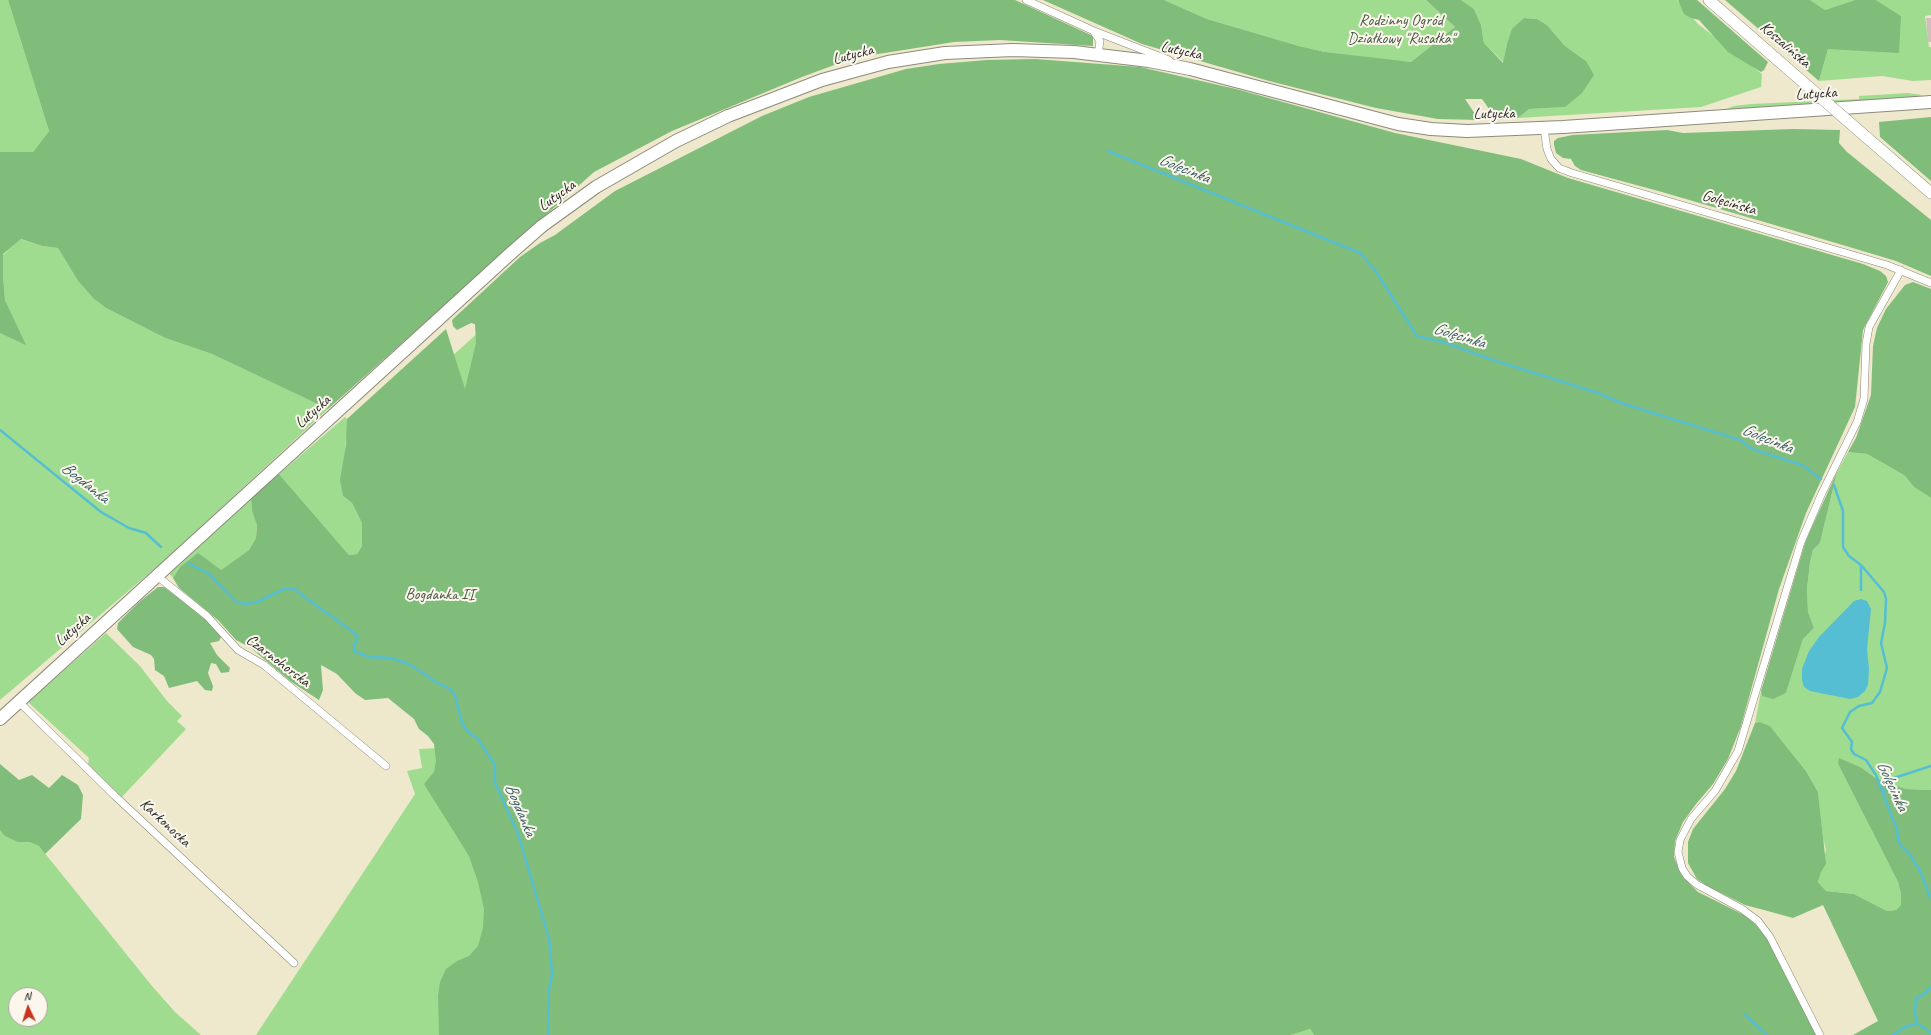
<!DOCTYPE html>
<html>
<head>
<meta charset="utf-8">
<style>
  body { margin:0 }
  #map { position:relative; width:1931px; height:1035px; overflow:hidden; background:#eee8cc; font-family:Caveat,sans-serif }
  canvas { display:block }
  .north { position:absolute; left:8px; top:987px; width:40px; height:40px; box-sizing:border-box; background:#fbf7ec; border:1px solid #a8a59f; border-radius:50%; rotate:356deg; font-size:11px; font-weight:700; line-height:16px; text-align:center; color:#2b2b2b }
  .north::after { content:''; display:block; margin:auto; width:14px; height:18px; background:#c8321e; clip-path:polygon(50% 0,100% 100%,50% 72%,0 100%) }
</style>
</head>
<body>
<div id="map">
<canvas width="1931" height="1035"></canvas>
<div class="north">N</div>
</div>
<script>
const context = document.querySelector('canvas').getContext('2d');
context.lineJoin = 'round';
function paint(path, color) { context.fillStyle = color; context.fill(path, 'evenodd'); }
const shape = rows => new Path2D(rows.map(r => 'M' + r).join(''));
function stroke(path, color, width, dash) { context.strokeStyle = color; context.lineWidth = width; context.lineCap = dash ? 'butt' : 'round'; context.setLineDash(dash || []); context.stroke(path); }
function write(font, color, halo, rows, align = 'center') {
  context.font = font + ' Caveat,sans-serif'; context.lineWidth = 4; context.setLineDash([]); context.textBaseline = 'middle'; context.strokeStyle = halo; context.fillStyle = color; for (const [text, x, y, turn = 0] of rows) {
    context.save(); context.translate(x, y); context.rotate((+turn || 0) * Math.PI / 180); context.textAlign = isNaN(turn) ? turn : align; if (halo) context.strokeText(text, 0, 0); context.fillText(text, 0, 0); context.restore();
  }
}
const industrial = shape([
  [1926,18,1931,18,1931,42,1928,42]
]);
const green = shape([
  [0,0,8,0,49,131,33,152,0,152],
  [1164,0,1426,0,1455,27,1411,62,1384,60,1325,52,1299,46,1207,19],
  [1461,0,1677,0,1698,24,1762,74,1761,87,1701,107,1518,118,1529,109,1565,107,1586,61,1565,46,1547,25,1537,19,1524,18,1507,44,1504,63,1484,43,1481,25,1474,9],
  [1810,0,1855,0,1825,10],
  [1876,0,1931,0,1931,15,1925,16,1929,47,1931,47,1931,80,1913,81,1882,76,1819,81,1828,49,1901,16],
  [1908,93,1922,95,1912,98,1723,110,1734,106,1751,104,1859,99,1859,96],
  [20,239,42,246,58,248,78,281,94,299,106,308,165,338,212,354,328,409,166,559,0,700,0,309,24,342,5,300,3,276,3,255],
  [512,302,762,1035,256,1035,415,794,407,771,422,768,419,749,441,748,395,527,346,439,343,496,352,503,362,523,362,546,357,554,349,555,279,474,345,417,347,419,347,439,388,414],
  [1848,452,1867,454,1904,475,1914,487,1931,498,1931,790,1906,789,1877,779,1862,768,1838,764,1898,882,1901,894,1901,905,1896,910,1887,911,1854,894,1826,891,1818,882,1826,850,1823,838,1818,792,1806,771,1770,726,1760,722,1755,723,1761,691,1762,696,1786,693,1803,639,1814,628,1808,612,1807,589,1810,562,1813,550,1820,543,1837,472],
  [251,498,252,511,257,524,256,538,249,550,221,570,180,567,173,578,168,572],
  [106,633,140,666,167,701,182,716,177,721,186,729,121,798,88,764,89,758,28,702],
  [0,826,39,846,152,986,175,1012,201,1035,0,1035],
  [16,995,40,995,40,1019,16,1019],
  [1310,1029,1314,1035,1291,1035]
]);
const forest = shape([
  [8,0,1015,0,1093,36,1093,46,1000,40,954,42,853,58,802,77,672,131,594,172,328,409,212,354,165,338,106,308,94,299,78,281,58,248,42,246,21,239,3,254,3,276,5,300,26,345,0,333,0,152,33,152,49,131],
  [1043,0,1164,0,1207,19,1299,46,1325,52,1411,62,1455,27,1426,0,1461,0,1474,9,1481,25,1484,43,1503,63,1507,44,1512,29,1524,18,1537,19,1547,25,1565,46,1586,61,1594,75,1582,93,1565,107,1529,109,1518,118,1497,120,1482,99,1465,99,1479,120,1438,119,1376,108,1269,81,1142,44],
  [1678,0,1697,0,1768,62,1764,70,1761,72,1728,52,1699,20,1691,18,1684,14],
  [1725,0,1810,0,1825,10,1855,0,1876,0,1901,16,1899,53,1828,49,1819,81],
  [1035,59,1140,67,1236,89,1395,133,1521,159,1568,178,1863,264,1880,271,1886,276,1888,282,1885,288,1863,330,1855,407,1806,513,1779,589,1741,726,1728,759,1713,784,1696,804,1683,822,1675,841,1674,857,1681,874,1688,882,1698,892,1744,915,1753,922,1767,938,1816,1035,1314,1035,1310,1029,1291,1035,439,1035,438,996,440,982,446,969,457,961,469,956,478,946,483,928,484,909,478,882,469,856,424,784,434,772,436,761,434,744,428,736,419,729,414,719,388,698,365,700,355,693,337,674,321,665,323,690,319,700,290,681,251,648,236,640,219,621,179,588,173,578,180,567,198,553,221,570,249,550,256,538,257,525,252,511,251,498,279,474,349,555,357,554,362,546,362,523,352,503,343,496,340,480,346,445,347,419,446,329,465,389,476,343,475,324,471,323,457,330,453,326,452,320,520,257,540,243,555,235,615,191,762,116,809,97,906,69,939,64,987,60],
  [1931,117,1931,181,1880,137,1879,122],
  [1793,129,1840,130,1839,143,1847,152,1931,220,1931,276,1896,261,1846,246,1662,192,1581,170,1575,166,1571,159,1563,158,1556,153,1554,145,1554,141,1558,138,1573,135,1667,130,1683,133],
  [1913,282,1931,289,1931,498,1914,487,1904,475,1867,454,1848,452,1856,438,1871,395,1873,346,1877,328,1886,309,1905,285],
  [1837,472,1820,543,1813,550,1810,562,1807,589,1808,612,1814,628,1803,639,1786,693,1773,699,1762,696,1761,691,1806,540],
  [158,587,164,587,195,610,222,635,219,641,210,643,217,655,230,668,229,672,221,673,216,664,211,663,208,673,213,686,212,691,205,690,197,681,169,688,164,676,155,670,154,659,151,655,133,647,117,629,118,623,138,603],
  [1760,722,1770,726,1806,771,1818,792,1826,864,1821,872,1818,882,1826,891,1854,894,1887,911,1896,910,1901,905,1901,894,1898,882,1838,764,1839,758,1862,768,1877,779,1906,789,1931,790,1931,1035,1853,1035,1878,1021,1823,905,1793,918,1764,910,1745,905,1707,886,1697,879,1688,863,1688,842,1693,829,1725,789,1736,771,1755,723],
  [0,764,19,780,32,775,49,788,62,775,78,785,83,795,81,819,45,854,39,846,30,842,18,842,5,836,0,830]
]);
const water = shape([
  [1861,599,1867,601,1871,609,1867,649,1869,669,1868,685,1865,691,1858,697,1850,699,1810,691,1804,687,1802,680,1802,669,1809,651,1819,637,1854,601]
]);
const stream = shape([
  [1108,151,1360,253,1375,270,1417,336,1443,342,1493,360,1598,393,1621,403,1740,440,1752,449,1802,465,1821,479],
  [0,430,101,512,129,528,146,533,161,547],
  [1834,485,1843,511,1843,547,1849,556,1861,565,1884,592,1886,599,1885,623,1881,643,1887,668,1880,692,1872,703,1859,706,1850,712,1842,728,1852,742,1851,749,1854,754,1866,760,1876,775,1893,820,1897,827,1898,841,1904,849,1909,853,1921,873,1931,899],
  [188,563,209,574,236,602,246,604,257,602,284,589,294,589,357,635,357,640,354,645,354,651,369,657,391,658,411,665,436,682,450,689,455,695,462,723,468,732,478,739,495,765,495,783,518,834,549,938,552,975,549,990,548,1035],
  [1861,590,1861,566],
  [1883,793,1894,778,1931,766],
  [1931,987,1923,995,1916,998,1915,1013,1917,1023,1931,1033],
  [1744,1014,1767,1035],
  [1893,1035,1903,1028,1917,1023]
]);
const street = shape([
  [1026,0,1094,31,1169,60],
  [1094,32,1100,41,1098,55],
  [1544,128,1547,149,1551,159,1559,168,1572,173,1887,265,1931,283],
  [157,576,207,616,238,650,264,665,386,766],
  [18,701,115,796,294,963],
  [1820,1035,1770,937,1758,921,1742,909,1696,884,1687,876,1682,868,1678,852,1680,840,1691,819,1715,791,1738,751,1801,542,1822,493,1857,422,1864,399,1866,344,1869,327,1901,270]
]);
const secondary = shape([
  [1709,0,1788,69],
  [1865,136,1931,193]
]);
const primary = shape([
  [0,719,510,254,542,226,596,187,676,141,728,116,822,80,888,62,945,53,1013,50,1074,52,1149,61,1190,69,1398,124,1431,129,1467,131,1563,127,1931,102]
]);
const secondaryBridge = shape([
  [1788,69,1865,136]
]);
const parkNames = [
  ["Rodzinny Ogród",1401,21],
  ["Działkowy \"Rusałka\"",1401,39],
  ["Bogdanka II",440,595]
];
const streetNames = [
  ["Koszalińska",1785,45,41],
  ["Lutycka",1181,51,12],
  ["Lutycka",853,55,-15],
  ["Lutycka",1816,94,-4],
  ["Lutycka",1494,114,-1],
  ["Lutycka",557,196,-36],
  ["Golęcińska",1729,203,16],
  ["Lutycka",313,412,-42],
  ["Lutycka",73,630,-42],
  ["Czarnohorska",278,661,37],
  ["Karkonoska",165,823,43]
];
const waterNames = [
  ["Golęcinka",1184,169,22],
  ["Golęcinka",1459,336,17],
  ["Golęcinka",1767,439,22],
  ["Bogdanka",85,483,38],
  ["Golęcinka",1892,786,65],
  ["Bogdanka",520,810,67]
];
paint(industrial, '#d1bfbf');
paint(green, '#a0dc8f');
paint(forest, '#80bc7a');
paint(water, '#56bed3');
stroke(stream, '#56bed3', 2.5);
stroke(street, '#8c8a7c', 8);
stroke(secondary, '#8c8a7c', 12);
stroke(primary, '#8c8a7c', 14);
stroke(street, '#fff', 7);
stroke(secondary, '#fff', 11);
stroke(primary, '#fff', 12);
stroke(secondaryBridge, '#8c8a7c', 12, []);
stroke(secondaryBridge, '#fff', 11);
write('16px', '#485744', '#fbf7ec', parkNames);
write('16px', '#2b2b2b', '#fbf7ec', streetNames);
write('italic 17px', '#3a5e66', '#fbf7ec', waterNames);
</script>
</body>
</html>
